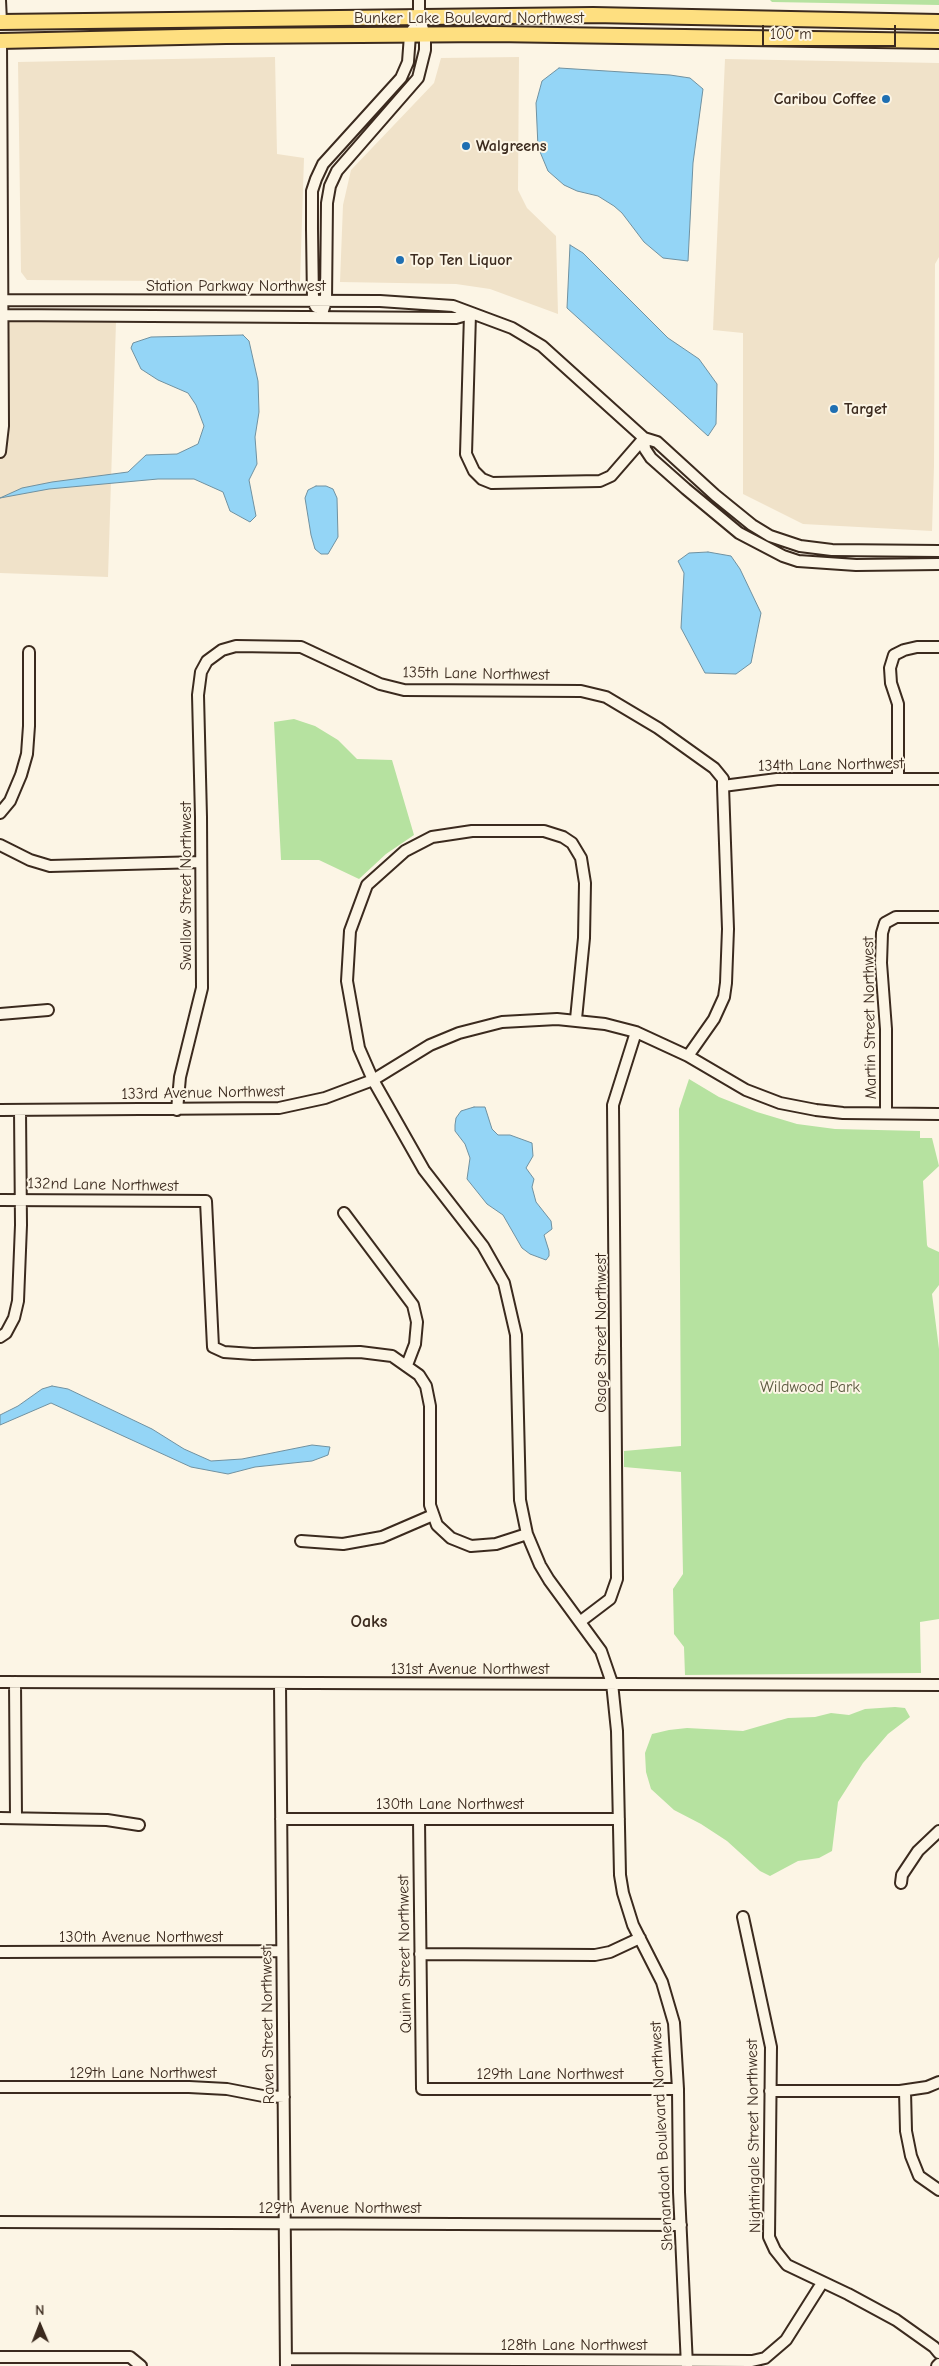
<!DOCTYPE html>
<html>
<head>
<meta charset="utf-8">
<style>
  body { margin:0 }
  #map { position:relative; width:939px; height:2366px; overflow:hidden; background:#fcf5e5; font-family:"Comic Neue",sans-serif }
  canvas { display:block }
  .north { position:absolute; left:15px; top:2301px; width:50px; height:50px; -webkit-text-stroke:4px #fcf5e5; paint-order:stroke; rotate:359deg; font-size:14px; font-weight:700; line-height:20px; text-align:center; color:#3b2a1e }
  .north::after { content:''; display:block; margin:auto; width:18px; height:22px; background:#3b2a1e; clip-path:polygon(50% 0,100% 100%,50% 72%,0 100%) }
  .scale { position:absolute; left:762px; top:25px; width:134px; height:22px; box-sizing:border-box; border:2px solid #3b2a1e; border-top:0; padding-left:6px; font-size:15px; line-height:18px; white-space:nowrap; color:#3b2a1e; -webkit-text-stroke:4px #fcf5e5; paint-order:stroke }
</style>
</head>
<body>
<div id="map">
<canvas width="939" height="2366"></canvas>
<div class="north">N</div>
<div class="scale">100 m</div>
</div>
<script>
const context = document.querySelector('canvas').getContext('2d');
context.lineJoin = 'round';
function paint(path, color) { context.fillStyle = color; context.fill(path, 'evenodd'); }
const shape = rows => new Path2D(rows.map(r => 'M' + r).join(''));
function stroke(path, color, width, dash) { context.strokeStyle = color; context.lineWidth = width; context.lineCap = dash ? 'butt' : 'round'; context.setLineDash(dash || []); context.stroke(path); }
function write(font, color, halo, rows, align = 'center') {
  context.font = font + ' "Comic Neue",sans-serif'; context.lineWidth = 4; context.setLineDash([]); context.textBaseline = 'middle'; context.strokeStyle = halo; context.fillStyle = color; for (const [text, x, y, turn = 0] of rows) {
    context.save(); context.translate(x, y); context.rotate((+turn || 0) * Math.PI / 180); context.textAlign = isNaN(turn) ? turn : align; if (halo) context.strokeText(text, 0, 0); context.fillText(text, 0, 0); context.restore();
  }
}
const built = shape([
  [275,57,277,154,304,158,300,282,27,280,21,272,18,62],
  [519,57,518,190,527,208,556,236,558,314,490,289,456,284,340,282,343,205,351,170,434,83,441,58],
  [725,59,939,63,939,257,935,264,934,466,932,531,803,524,743,494,743,333,713,330],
  [0,321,116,322,108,577,0,573]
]);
const green = shape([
  [770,0,939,0,939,5,772,2],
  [294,719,315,726,338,740,357,759,392,760,414,835,386,854,359,879,319,860,281,860,274,722],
  [689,1079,719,1097,757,1112,797,1124,835,1129,920,1131,920,1138,932,1138,939,1166,923,1181,927,1245,928,1247,939,1252,939,1285,932,1294,939,1349,939,1619,920,1622,921,1673,685,1675,684,1647,674,1634,673,1589,683,1574,681,1472,624,1467,624,1451,681,1446,679,1109],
  [895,1707,905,1708,910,1717,888,1734,863,1763,838,1802,832,1851,819,1858,798,1861,770,1876,760,1871,727,1841,701,1824,674,1810,651,1789,646,1772,645,1753,652,1734,669,1730,687,1728,743,1731,788,1718,815,1717,831,1713,849,1715,865,1709]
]);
const water = shape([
  [559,68,670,75,690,78,703,89,693,163,688,261,663,258,644,242,622,213,614,206,598,196,577,191,564,185,548,171,538,147,536,103,542,81,559,68],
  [570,245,583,253,668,338,699,359,717,384,716,424,708,436,567,308,570,245],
  [243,335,249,341,258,381,259,412,255,437,257,464,249,480,256,516,250,522,230,511,223,492,194,479,158,479,49,489,0,498,22,488,52,482,128,472,146,455,177,454,198,444,204,426,196,405,188,393,158,380,141,369,131,348,133,343,151,337,243,335],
  [316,486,326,486,333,489,337,498,338,537,328,554,321,554,315,549,311,535,305,498,308,490,316,486],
  [708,552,731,556,740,569,761,613,751,663,736,674,705,673,681,628,684,573,678,561,689,553,708,552],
  [474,1107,485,1107,492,1129,498,1135,510,1135,532,1143,533,1156,526,1168,534,1179,532,1187,536,1202,551,1221,552,1229,544,1235,549,1251,549,1256,546,1260,530,1254,522,1248,503,1215,487,1204,467,1179,470,1158,465,1144,455,1131,455,1125,456,1118,461,1111,474,1107],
  [52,1386,68,1389,152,1429,184,1449,211,1461,242,1459,312,1445,330,1447,328,1455,312,1461,255,1467,228,1474,191,1467,51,1403,0,1425,0,1415,18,1406,42,1389,52,1386]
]);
const minor = shape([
  [0,0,1,22],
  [0,300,380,301,453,306,512,328,542,346,644,438,657,442,715,495,752,525,770,536,800,546,832,550,939,551],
  [316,307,313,301,312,229,312,191,316,179,323,164,401,78,408,62,410,35,413,29],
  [470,314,466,454,474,471,482,479,492,483,600,481,611,476,644,438],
  [0,315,456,318,470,314],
  [321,317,326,301,327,203,330,186,337,171,418,78,425,50,425,35,419,17,419,0],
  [644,438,645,449,651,458,686,489,739,533,783,556,798,561,856,565,939,564],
  [0,452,3,426,1,41],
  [898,779,898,704,891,683,890,668,894,655,904,650,917,647,939,647],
  [723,786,777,779,939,779],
  [0,813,10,801,21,775,27,754,29,726,29,652],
  [0,845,30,860,50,866,201,862],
  [0,1014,48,1010],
  [576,1019,584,938,585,883,581,858,572,843,563,837,544,831,472,831,432,837,405,851,367,885,350,931,347,981,359,1048,373,1080,424,1170,483,1246,504,1283,516,1335,520,1500,527,1534,540,1565,549,1580,601,1651,612,1683,617,1731,620,1875,623,1893,633,1925,662,1982,674,2023,678,2089,679,2192,687,2366],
  [0,1110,279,1108,325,1098,373,1080,430,1045,459,1033,502,1022,557,1019,605,1024,636,1032,688,1056,746,1090,780,1103,816,1110,843,1113,939,1114],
  [177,1110,180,1077,202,988,201,817,198,695,201,672,207,661,222,650,236,646,301,647,380,684,404,690,581,691,606,697,658,728,714,768,723,779,723,786,728,929,726,983,724,997,714,1019,688,1056],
  [886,1112,886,1029,881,963,882,933,885,923,896,917,939,917],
  [0,1200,206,1201,213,1347,224,1352,253,1354,360,1352,392,1356,419,1375,426,1386,430,1406,430,1505,437,1525,451,1538,471,1546,496,1544,527,1534],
  [344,1213,413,1305,417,1322,415,1344,407,1365],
  [0,1337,6,1333,14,1318,18,1301,21,1225,20,1110],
  [301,1541,343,1544,382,1537,433,1515],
  [581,1621,610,1599,617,1579,613,1105,636,1032],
  [0,1682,939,1685],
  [15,1682,16,1818],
  [280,1684,286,2366],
  [0,1818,107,1820,139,1825],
  [281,1819,619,1819],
  [419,1819,422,2089,678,2089],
  [901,1883,902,1875,918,1851,939,1831],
  [743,1917,771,2047,769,2237,775,2250,787,2265,848,2294,896,2320,934,2347,939,2353],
  [0,1952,282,1951],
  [420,1954,595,1955,610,1952,640,1938],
  [0,2087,189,2087,227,2089,263,2096,284,2097],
  [770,2091,900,2091,927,2087,939,2082],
  [905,2091,906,2131,911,2156,919,2176,939,2190],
  [0,2222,681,2225],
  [0,2357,130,2357,141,2366],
  [286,2359,752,2361,765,2358,786,2340,822,2283],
  [937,2366,939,2364]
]);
const major = shape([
  [0,22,593,15,939,22],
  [0,41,226,36,494,34,939,41]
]);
const markers = [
  [886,99,5,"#1f6fb2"],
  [466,146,5,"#1f6fb2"],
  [400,260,5,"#1f6fb2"],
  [834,409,5,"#1f6fb2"]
];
const streetNames = [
  ["Bunker Lake Boulevard Northwest",469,18],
  ["Station Parkway Northwest",236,286],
  ["135th Lane Northwest",476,674,1],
  ["134th Lane Northwest",831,765,-1],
  ["Swallow Street Northwest",186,886,-90],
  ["Martin Street Northwest",870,1018,-91],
  ["133rd Avenue Northwest",203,1093,-1],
  ["132nd Lane Northwest",103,1185,1],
  ["Osage Street Northwest",601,1333,-90],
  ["131st Avenue Northwest",470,1669],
  ["130th Lane Northwest",450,1804],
  ["130th Avenue Northwest",141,1937],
  ["Quinn Street Northwest",405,1954,-91],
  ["Raven Street Northwest",268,2025,-91],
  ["129th Lane Northwest",143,2073],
  ["129th Lane Northwest",550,2074],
  ["Shenandoah Boulevard Northwest",662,2136,-93],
  ["Nightingale Street Northwest",754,2136,-91],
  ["129th Avenue Northwest",340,2208],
  ["128th Lane Northwest",574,2345]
];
const poiNames = [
  ["Caribou Coffee",876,99,"right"],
  ["Walgreens",476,146],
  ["Top Ten Liquor",410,260],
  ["Target",844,409]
];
const parkNames = [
  ["Wildwood Park",810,1387]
];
const neighbourhoodNames = [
  ["Oaks",369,1622]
];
paint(built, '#f0e2c9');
paint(green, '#b6e2a0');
paint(water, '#94d5f6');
stroke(water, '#7091a0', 1);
stroke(minor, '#3b2a1e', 14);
stroke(major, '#3b2a1e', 18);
stroke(minor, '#fcf5e5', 10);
stroke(major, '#fedf80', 14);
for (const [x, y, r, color] of markers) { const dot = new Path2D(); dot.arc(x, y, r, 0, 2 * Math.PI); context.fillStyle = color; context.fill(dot); stroke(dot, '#fcf5e5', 2); }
write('16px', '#3b2a1e', '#fcf5e5', streetNames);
write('bold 16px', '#3b2a1e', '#fcf5e5', poiNames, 'left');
write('16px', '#5a583e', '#fcf5e5', parkNames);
write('bold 18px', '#3b2a1e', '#fcf5e5', neighbourhoodNames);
</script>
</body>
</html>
